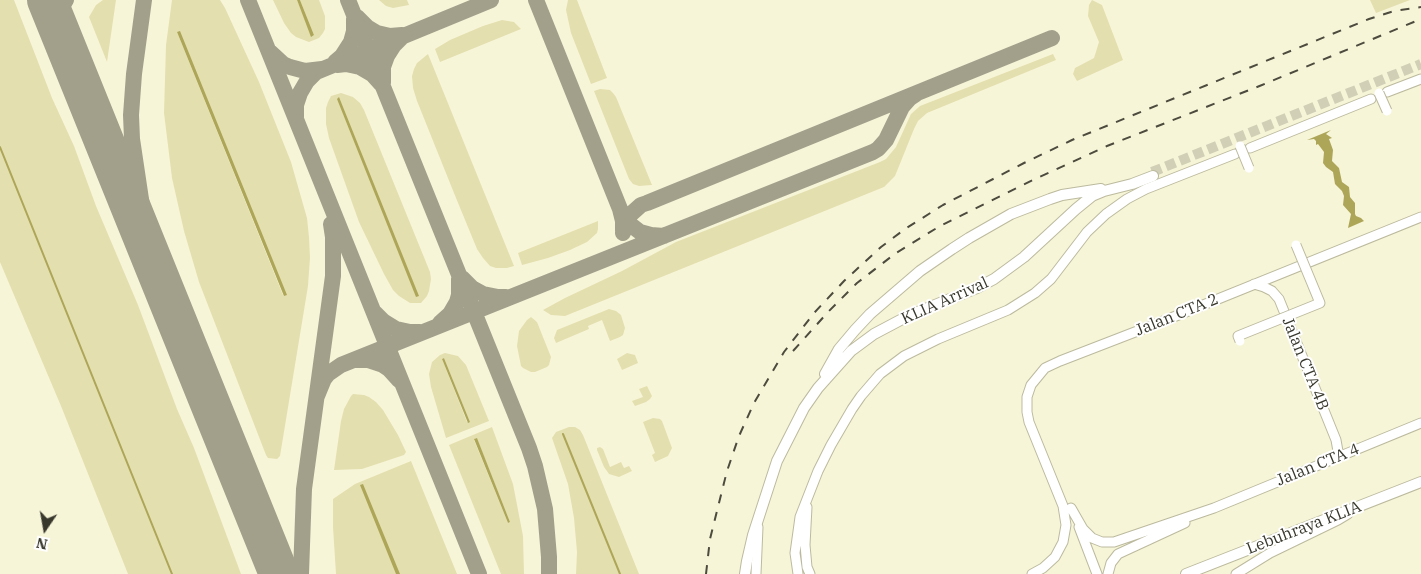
<!DOCTYPE html>
<html>
<head>
<meta charset="utf-8">
<style>
  body { margin:0 }
  #map { position:relative; width:1421px; height:574px; overflow:hidden; background:#f7f5d8; font-family:"IBM Plex Serif",serif }
  canvas { display:block }
  .north { position:absolute; left:20px; top:504px; width:50px; height:50px; -webkit-text-stroke:4px #fff; paint-order:stroke; rotate:192deg; font-size:14px; font-weight:700; line-height:20px; text-align:center; color:#39382d }
  .north::after { content:''; display:block; margin:auto; width:18px; height:22px; background:#39382d; clip-path:polygon(50% 0,100% 100%,50% 72%,0 100%) }
</style>
</head>
<body>
<div id="map">
<canvas width="1421" height="574"></canvas>
<div class="north">N</div>
</div>
<script>
const context = document.querySelector('canvas').getContext('2d');
context.lineJoin = 'round';
function paint(path, color) { context.fillStyle = color; context.fill(path, 'evenodd'); }
const shape = rows => new Path2D(rows.map(r => 'M' + r).join(''));
function stroke(path, color, width, dash) { context.strokeStyle = color; context.lineWidth = width; context.lineCap = dash ? 'butt' : 'round'; context.setLineDash(dash || []); context.stroke(path); }
function write(font, color, halo, rows, align = 'center') {
  context.font = font + ' "IBM Plex Serif",serif'; context.lineWidth = 4; context.setLineDash([]); context.textBaseline = 'middle'; context.strokeStyle = halo; context.fillStyle = color; for (const [text, x, y, turn = 0] of rows) {
    context.save(); context.translate(x, y); context.rotate((+turn || 0) * Math.PI / 180); context.textAlign = isNaN(turn) ? turn : align; if (halo) context.strokeText(text, 0, 0); context.fillText(text, 0, 0); context.restore();
  }
}
const green = shape([
  [0,0,14,0,52,98,74,146,96,206,138,305,177,409,194,448,241,574,128,574,61,406,0,262],
  [103,0,116,0,107,62,89,17,96,5],
  [172,0,220,0,225,8,259,82,291,162,307,218,309,237,310,258,308,286,280,456,277,459,268,458,266,455,199,282,184,231,172,178,164,113,166,45],
  [177,32,178,32,284,296,283,295],
  [273,0,297,0,312,36,314,35,300,0,319,0,325,16,325,29,323,33,319,38,309,42,296,37,291,33,284,23],
  [379,0,407,0,409,5,393,8,386,6],
  [568,0,577,0,607,78,591,84,571,33,566,10],
  [1092,0,1102,5,1123,60,1077,81,1073,74,1075,68,1094,58,1099,42,1088,16,1089,5],
  [1370,0,1410,0,1376,13],
  [502,20,514,22,521,29,440,62,435,49,450,40,483,26],
  [428,54,514,266,507,268,496,268,490,266,483,258,477,249,456,198,417,101,413,88,412,76,414,69,417,63],
  [1053,54,1056,60,927,113,918,121,914,129,895,176,884,187,565,316,551,315,543,310,565,298,622,271,676,242,880,162,886,159,896,147,911,114,920,106],
  [600,89,610,90,613,93,616,97,652,185,639,186,633,184,629,179,594,91],
  [341,93,353,97,360,103,364,110,430,272,431,279,429,291,427,296,421,303,410,303,399,296,393,290,384,274,359,222,329,138,326,124,326,108,328,102,331,96],
  [598,221,598,229,597,233,587,242,570,250,548,258,522,265,518,253],
  [609,309,616,311,621,315,625,328,623,335,620,337,610,341,602,320,588,326,589,329,556,343,554,338,557,330],
  [531,317,537,322,551,357,549,365,547,367,535,372,531,372,523,368,521,366,517,346,519,331,527,320],
  [445,353,458,356,466,365,489,421,446,438,431,387,429,374,432,362,440,355],
  [444,358,470,422,467,422,442,359],
  [627,353,635,355,638,363,622,370,617,359],
  [647,386,652,396,650,399,646,402,635,406,632,401,643,397,639,389],
  [353,394,364,395,369,397,376,402,383,410,398,435,406,452,404,455,362,469,334,470,341,421,344,409,351,396],
  [653,418,660,419,662,421,672,448,668,456,655,462,652,455,655,453,643,422],
  [492,427,513,484,523,536,524,574,501,574,449,445],
  [476,438,477,439,510,522,508,523,474,440],
  [569,427,575,427,580,430,583,435,639,574,576,574,577,552,574,518,568,484,552,438,556,432],
  [600,447,603,449,610,467,621,462,624,468,629,466,632,471,619,477,609,474,604,467,597,450,597,448],
  [411,461,457,574,336,574,333,527,333,499,355,484]
]);
const water = shape([
  [297,0,300,0,314,35,311,37],
  [180,31,287,295,284,296,177,32],
  [339,97,419,296,416,297,337,99],
  [1331,130,1326,134,1332,138,1329,139,1333,150,1332,161,1339,168,1342,182,1349,187,1350,197,1355,203,1355,214,1356,216,1361,218,1364,221,1348,228,1351,214,1343,205,1344,196,1342,191,1335,184,1333,172,1326,167,1323,163,1324,152,1318,144,1316,145,1316,141,1314,139,1307,140],
  [444,358,470,422,468,423,442,359],
  [477,438,510,522,508,523,474,439],
  [363,484,400,574,396,574,360,485]
]);
const stream = shape([
  [0,147,172,574],
  [563,434,620,574]
]);
const taxiway = shape([
  [144,0,134,74,131,115,132,139,142,206,152,258],
  [248,0,479,574],
  [348,0,529,448,535,466,545,509,549,557,549,574],
  [536,0,620,209,623,221,623,231],
  [357,17,367,27,377,33,390,36,402,35],
  [58,26,63,5,66,0],
  [270,52,283,64,290,67,305,71,322,69],
  [335,62,342,56,351,42,354,31,354,19],
  [337,65,346,64,360,67,372,74,381,84],
  [383,83,383,67,387,56,394,45,401,38],
  [296,117,296,105,300,93,307,81,316,72,491,0],
  [622,213,631,225,640,232,651,235,664,236],
  [623,233,627,220,631,214,641,205,647,203,1052,38],
  [462,278,472,288,483,294,498,297,506,297],
  [375,313,383,321,396,329,410,332,420,332],
  [440,323,450,314,457,302,459,295,459,279],
  [355,360,368,360,383,365,389,369,399,380],
  [317,396,324,379,328,374,341,365,873,152,878,149,886,140,902,107,910,98,916,94],
  [301,574,304,489,333,276,333,237,331,224]
]);
const runway = shape([
  [47,0,279,574]
]);
const majorTunnel = shape([
  [1152,172,1421,64]
]);
const minor = shape([
  [1387,92,1421,79],
  [1250,148,1371,99],
  [1254,284,1264,287,1272,291,1279,299,1336,440,1339,457],
  [807,507,805,545,807,567,810,574],
  [1071,508,1083,529,1092,538,1102,542,1114,542,1214,508,1421,423],
  [1079,527,1097,574],
  [756,574,758,527],
  [798,574,795,553,800,517,818,471,831,445,852,409,861,396,880,374,904,356,938,339,1008,310,1035,293,1051,279,1087,232,1106,214,1127,199,1146,189,1235,154],
  [1032,574,1043,568,1055,557,1063,542,1066,525,1063,506,1029,422,1027,412,1027,397,1031,385,1045,368,1060,361,1166,320,1421,217],
  [1108,574,1111,563,1118,554,1185,523],
  [1236,574,1270,553,1338,520,1348,514]
]);
const major = shape([
  [825,374,839,349,855,330,870,314,920,271,952,249,969,238,1011,214,1050,199,1062,195,1101,189],
  [745,574,747,561,753,535,777,461,804,408,818,388,851,351,874,334,908,316,977,288,994,279,1024,257,1076,209,1092,196,1104,191,1132,184,1153,176],
  [1186,574,1421,482]
]);
const rail = shape([
  [793,351,828,312,857,283,896,253,940,226,1035,179,1107,146,1262,85,1421,19],
  [706,574,710,539,727,471,739,436,754,403,784,352,814,313,844,281,881,247,905,229,943,205,1024,163,1072,140,1369,19,1394,11,1421,7]
]);
const minorBridge = shape([
  [1379,93,1387,111],
  [1240,146,1249,168],
  [1240,341,1238,336,1320,303,1296,245]
]);
const streetNames = [
  ["KLIA Arrival",945,301,-24],
  ["Jalan CTA 2",1177,315,-22],
  ["Jalan CTA 4B",1305,364,68],
  ["Jalan CTA 4",1318,465,-22],
  ["Lebuhraya KLIA",1304,528,-21]
];
paint(green, '#e4dfaf');
paint(water, '#ada659');
stroke(stream, '#ada659', 2);
stroke(taxiway, '#a2a08b', 16);
stroke(runway, '#a2a08b', 40);
stroke(majorTunnel, '#d1cfb6', 10, [10, 5]);
stroke(minor, '#bcba9e', 11);
stroke(major, '#bcba9e', 12);
stroke(minor, '#fff', 9);
stroke(major, '#fff', 10);
stroke(rail, '#4c4b3e', 2, [9, 9]);
stroke(minorBridge, '#bcba9e', 11, []);
stroke(minorBridge, '#fff', 9);
write('16px', '#39382d', '#fff', streetNames);
</script>
</body>
</html>
